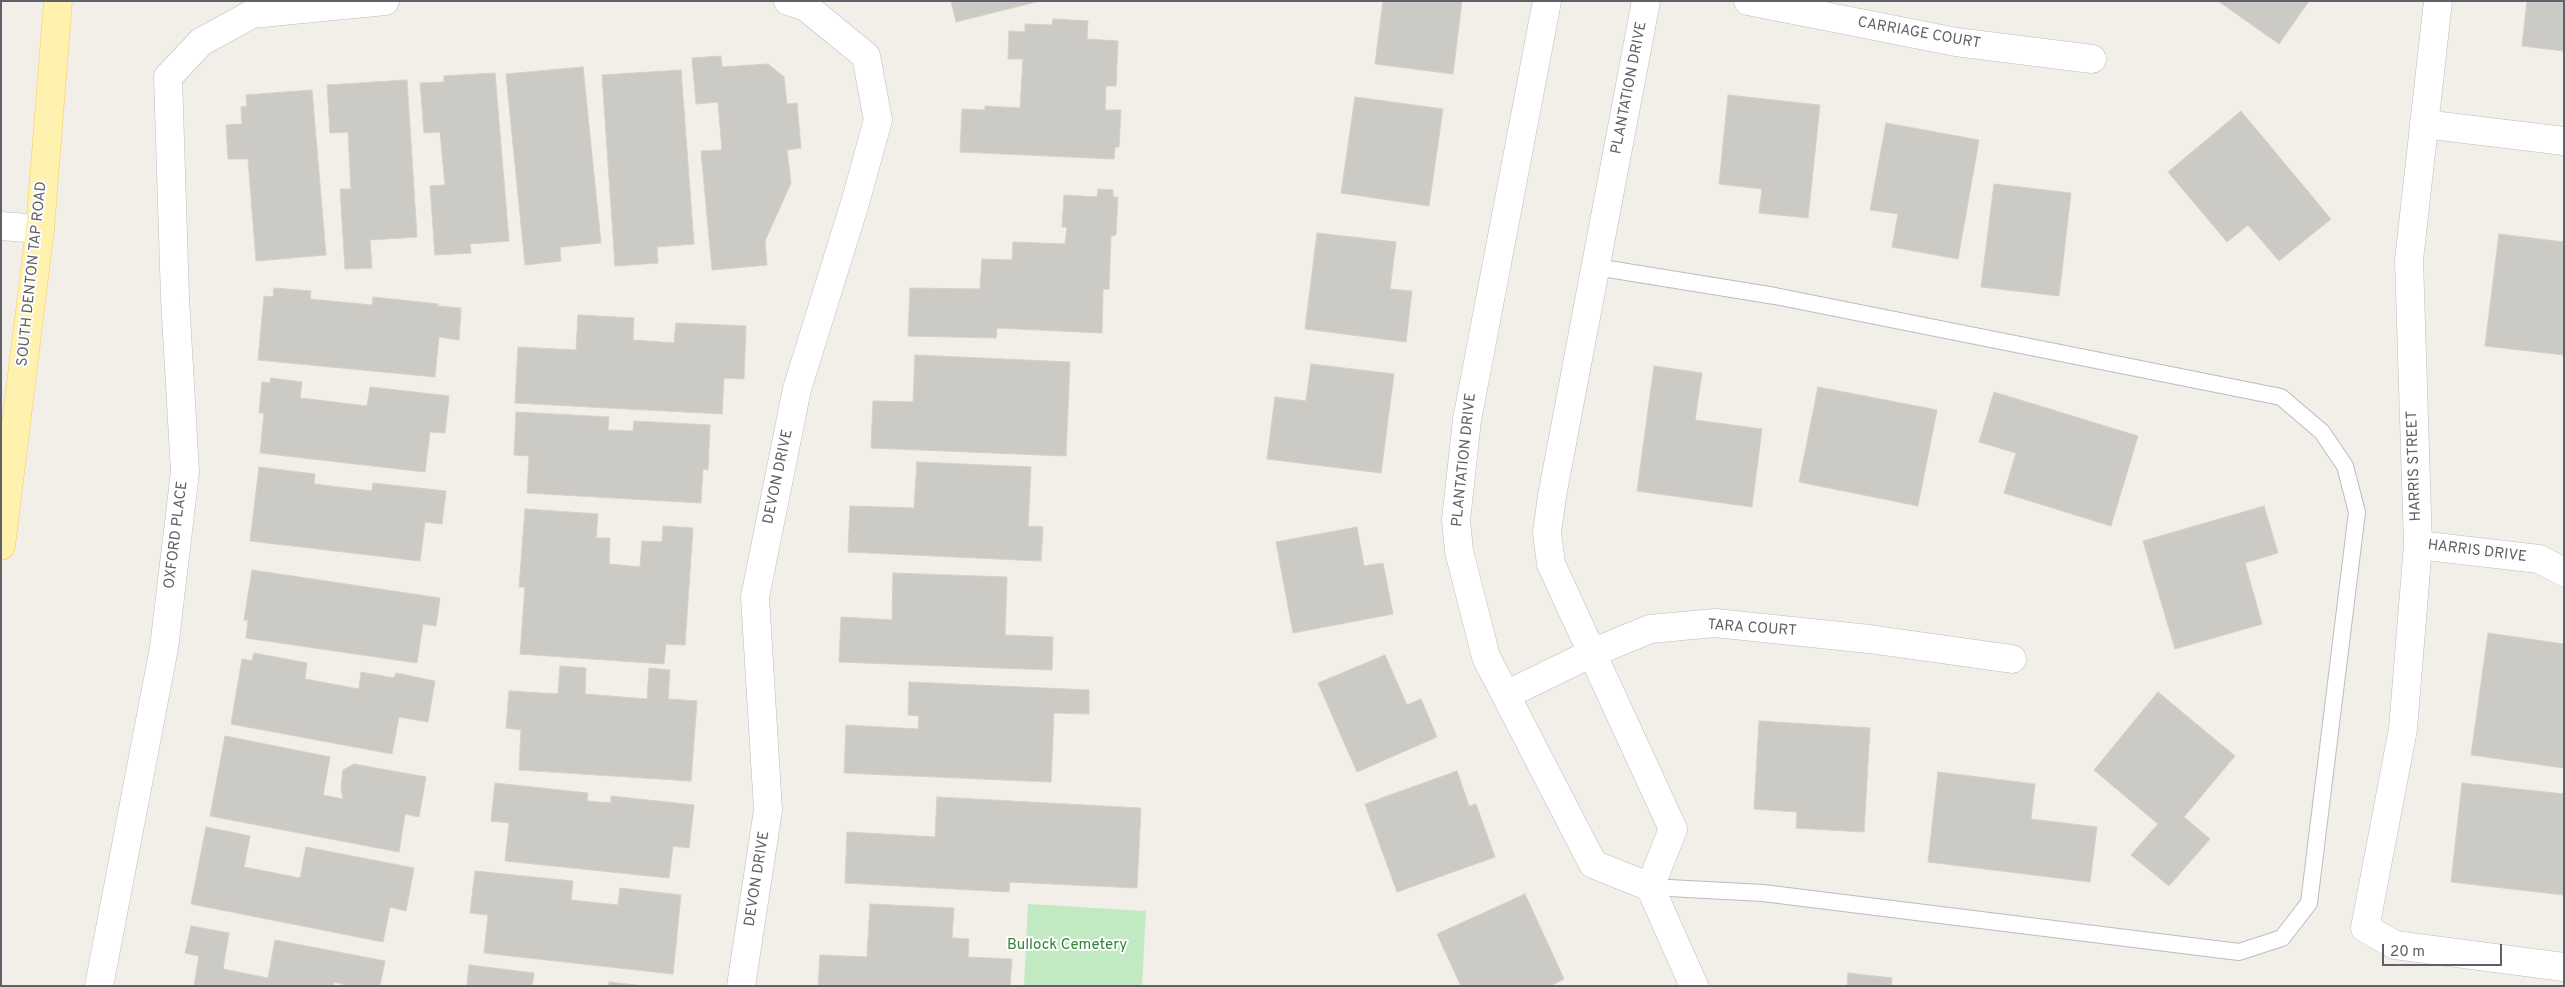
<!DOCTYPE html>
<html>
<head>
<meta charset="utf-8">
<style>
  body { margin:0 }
  #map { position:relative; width:2565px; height:987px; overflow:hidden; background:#f1efe7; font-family:Overpass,sans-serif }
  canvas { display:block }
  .frame { position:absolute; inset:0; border:2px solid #5e6268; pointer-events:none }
  .scale { position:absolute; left:2382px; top:944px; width:120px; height:22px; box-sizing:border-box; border:2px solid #5e6268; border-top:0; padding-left:6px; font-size:15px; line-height:18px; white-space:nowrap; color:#5e6268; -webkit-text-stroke:4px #fff; paint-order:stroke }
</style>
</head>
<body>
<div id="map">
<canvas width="2565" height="987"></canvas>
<div class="frame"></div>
<div class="scale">20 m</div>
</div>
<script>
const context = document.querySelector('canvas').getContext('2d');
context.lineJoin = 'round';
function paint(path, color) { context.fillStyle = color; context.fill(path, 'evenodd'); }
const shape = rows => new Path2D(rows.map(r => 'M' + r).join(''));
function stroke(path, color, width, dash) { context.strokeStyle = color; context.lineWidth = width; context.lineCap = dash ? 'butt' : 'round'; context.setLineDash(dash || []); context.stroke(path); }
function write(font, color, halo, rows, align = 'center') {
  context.font = font + ' Overpass,sans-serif'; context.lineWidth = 4; context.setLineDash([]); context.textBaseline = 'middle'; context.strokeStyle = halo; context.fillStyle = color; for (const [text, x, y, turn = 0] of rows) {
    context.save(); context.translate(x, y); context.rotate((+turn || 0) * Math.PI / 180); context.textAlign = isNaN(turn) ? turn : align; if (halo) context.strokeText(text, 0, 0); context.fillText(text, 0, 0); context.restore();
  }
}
const green = shape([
  [1028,904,1146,911,1142,986,1024,986]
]);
const building = shape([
  [951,1,1040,1,956,22,951,1],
  [1383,1,1462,1,1453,74,1375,64,1383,1],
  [2218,1,2309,1,2279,44,2218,1],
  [2527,1,2564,1,2564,51,2522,46,2527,1],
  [1053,19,1088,21,1087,39,1118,41,1116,86,1106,86,1105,110,1121,110,1119,147,1115,147,1114,159,960,152,962,109,985,110,985,106,1020,108,1023,59,1008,59,1009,31,1025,32,1025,24,1052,25,1053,19],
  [721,56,722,67,768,64,784,77,787,104,797,103,801,148,787,150,791,183,765,241,767,265,712,270,701,151,722,150,718,102,696,104,692,58,721,56],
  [583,67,601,243,560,247,561,261,525,265,506,74,583,67],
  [681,70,694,244,657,247,658,263,615,266,602,75,681,70],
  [495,73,509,241,470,244,471,253,435,255,430,186,445,185,440,132,424,133,420,83,444,82,444,76,495,73],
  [407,80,417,237,370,240,372,268,345,269,340,189,351,189,348,132,330,133,327,85,407,80],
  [312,90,326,255,256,261,248,159,228,159,226,125,242,124,241,107,247,106,246,95,312,90],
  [1728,95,1820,105,1808,218,1759,213,1762,189,1719,184,1728,95],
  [1355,97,1443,109,1429,206,1341,193,1355,97],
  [2241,111,2331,219,2279,261,2248,225,2227,242,2168,172,2241,111],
  [1886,123,1979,140,1958,259,1892,247,1898,214,1870,210,1886,123],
  [1994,184,2071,193,2059,296,1981,287,1994,184],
  [1098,189,1113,190,1113,197,1118,197,1116,235,1111,236,1109,289,1103,289,1102,333,997,328,996,338,908,336,910,288,980,289,982,259,1012,260,1013,242,1065,244,1067,227,1062,227,1064,195,1097,197,1098,189],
  [1317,233,1396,242,1390,289,1412,291,1406,342,1305,329,1317,233],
  [2499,234,2564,242,2564,355,2485,346,2499,234],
  [274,288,311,291,310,299,372,305,373,297,438,304,438,306,461,308,459,340,439,337,435,377,258,360,264,296,273,297,274,288],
  [578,315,634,318,633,340,674,343,676,323,746,326,744,379,724,378,722,414,515,403,518,347,576,350,578,315],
  [915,355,1070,362,1066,456,871,448,873,401,913,402,915,355],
  [1311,364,1394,374,1381,473,1267,459,1275,397,1306,401,1311,364],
  [1654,366,1702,373,1695,420,1762,429,1752,507,1637,491,1654,366],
  [271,378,302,382,300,398,367,406,370,387,449,396,445,433,430,432,425,472,260,453,264,413,259,413,262,382,270,383,271,378],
  [1818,387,1937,410,1918,506,1799,482,1818,387],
  [1994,392,2138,436,2111,526,2004,493,2016,453,1979,442,1994,392],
  [516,412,609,417,608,430,633,431,634,421,710,425,708,470,703,469,701,503,527,493,529,456,514,455,516,412],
  [917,462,1031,467,1028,526,1043,527,1041,561,848,552,850,506,914,508,917,462],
  [259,467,315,474,314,484,372,491,373,483,446,491,442,524,425,522,420,561,250,541,259,467],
  [2264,506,2278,553,2245,563,2262,624,2175,649,2143,541,2264,506],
  [525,509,598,514,596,538,610,538,609,564,640,567,642,541,662,542,663,526,693,528,685,645,666,644,664,664,520,654,525,587,519,587,525,509],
  [1357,527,1364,566,1383,563,1393,614,1293,633,1276,542,1357,527],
  [252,570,440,598,436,626,423,624,417,663,246,638,248,620,244,620,252,570],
  [893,573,1007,577,1005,635,1053,637,1052,670,839,662,841,617,892,620,893,573],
  [2488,633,2564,644,2564,768,2471,755,2488,633],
  [254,653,307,663,305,679,359,689,361,672,394,678,396,673,435,681,428,722,399,717,392,754,231,724,242,659,252,661,254,653],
  [1385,655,1407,705,1421,699,1437,737,1357,772,1318,683,1385,655],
  [560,666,586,668,585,694,647,699,649,668,670,670,668,699,697,701,691,781,519,770,521,730,506,728,509,691,558,694,560,666],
  [909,682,1089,690,1089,714,1054,713,1051,782,844,773,846,725,918,729,919,716,908,715,909,682],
  [2158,692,2235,756,2184,817,2210,839,2169,886,2131,855,2158,824,2094,770,2158,692],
  [1759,721,1870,728,1864,832,1796,828,1797,812,1754,809,1759,721],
  [225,736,330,757,323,795,343,799,341,787,343,770,354,764,426,777,419,817,405,814,399,852,210,816,225,736],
  [1457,771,1469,806,1476,804,1495,857,1397,892,1365,804,1457,771],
  [1938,772,2035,784,2031,819,2097,827,2090,882,1928,862,1938,772],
  [495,783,588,793,587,801,611,803,611,796,694,805,689,848,673,846,669,878,505,861,509,823,491,821,495,783],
  [2462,783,2564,794,2564,895,2451,882,2462,783],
  [937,797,1141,808,1137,888,1010,882,1009,892,845,883,847,832,935,837,937,797],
  [206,827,250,836,244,867,300,878,306,847,414,868,406,911,390,907,383,942,191,904,206,827],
  [475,871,573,881,571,900,618,905,620,888,681,895,673,974,484,953,488,915,470,913,475,871],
  [1525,894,1564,979,1550,986,1461,986,1437,934,1525,894],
  [870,904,954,908,952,938,969,939,968,957,1012,959,1010,986,818,986,820,955,867,957,870,904],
  [191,926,229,933,223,969,268,978,275,940,385,961,380,986,349,986,334,982,333,986,194,986,199,956,185,953,191,926],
  [469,965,534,973,532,986,467,986,469,965],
  [1848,973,1892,978,1891,986,1847,986,1848,973],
  [609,982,644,986,609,986,609,982]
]);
const lane = shape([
  [1596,267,1775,296,2281,397,2322,432,2345,466,2357,512,2309,903,2282,938,2239,952,1763,893,1650,887]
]);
const street = shape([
  [1547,1,1467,420,1456,520,1459,551,1486,657,1593,864,1650,887,1694,986],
  [1646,1,1552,496,1547,533,1551,564,1673,829,1650,887],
  [1748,1,1956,42,2092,59],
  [2438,1,2409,260,2418,545,2403,729,2365,928,2395,945,2564,967],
  [2424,124,2564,141],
  [1,226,40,229],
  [2418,545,2539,559,2564,572],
  [1506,695,1592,653,1650,629,1715,623,1869,639,2012,659],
  [99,986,164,648,185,472,175,298,168,77,201,42,252,14,385,1],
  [741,986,768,810,755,597,797,389,855,203,878,120,866,56,806,7,788,1]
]);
const primary = shape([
  [1,546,40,229,58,1]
]);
const streetNames = [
  ["CARRIAGE COURT",1919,34,10],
  ["PLANTATION DRIVE",1630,88,-79],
  ["SOUTH DENTON TAP ROAD",33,274,-84],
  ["PLANTATION DRIVE",1465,460,-84],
  ["HARRIS STREET",2415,466,-92],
  ["DEVON DRIVE",779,477,-78],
  ["OXFORD PLACE",177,535,-83],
  ["HARRIS DRIVE",2477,552,7],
  ["TARA COURT",1752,629,4],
  ["DEVON DRIVE",758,879,-81]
];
const parkNames = [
  ["Bullock Cemetery",1067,946]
];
paint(green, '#c2eac2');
paint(building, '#cccac4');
stroke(building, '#d6d1c4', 1);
stroke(lane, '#b9bcc1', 18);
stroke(street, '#b9bcc1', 29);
stroke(primary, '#facb57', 29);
stroke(lane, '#fff', 16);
stroke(street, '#fff', 28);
stroke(primary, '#fff1ae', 28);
write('15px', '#5e6268', '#fff', streetNames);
write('15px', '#308533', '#fff', parkNames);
</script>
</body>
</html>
